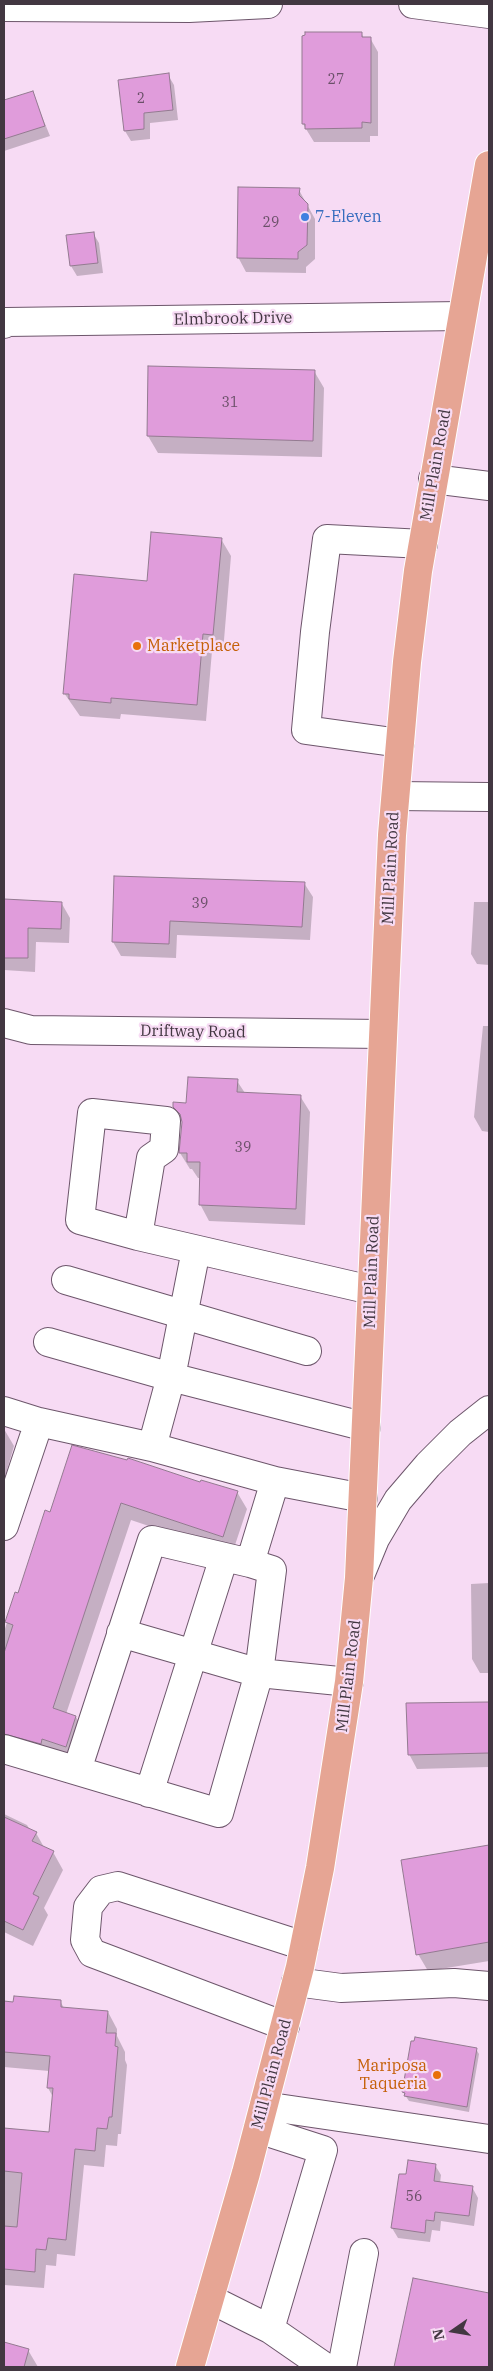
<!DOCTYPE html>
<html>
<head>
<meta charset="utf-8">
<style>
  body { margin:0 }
  #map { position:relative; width:493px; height:2371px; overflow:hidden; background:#f7dbf4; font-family:"IBM Plex Serif",serif }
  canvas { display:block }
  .frame { position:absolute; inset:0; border:5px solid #423741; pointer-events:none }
  .north { position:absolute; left:428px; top:2306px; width:50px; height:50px; -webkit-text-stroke:4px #f7dbf4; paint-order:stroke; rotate:257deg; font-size:14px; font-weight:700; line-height:20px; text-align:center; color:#423741 }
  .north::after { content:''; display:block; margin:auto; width:18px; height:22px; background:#423741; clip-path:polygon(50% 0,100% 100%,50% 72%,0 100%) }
</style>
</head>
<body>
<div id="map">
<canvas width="493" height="2371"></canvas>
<div class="frame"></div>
<div class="north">N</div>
</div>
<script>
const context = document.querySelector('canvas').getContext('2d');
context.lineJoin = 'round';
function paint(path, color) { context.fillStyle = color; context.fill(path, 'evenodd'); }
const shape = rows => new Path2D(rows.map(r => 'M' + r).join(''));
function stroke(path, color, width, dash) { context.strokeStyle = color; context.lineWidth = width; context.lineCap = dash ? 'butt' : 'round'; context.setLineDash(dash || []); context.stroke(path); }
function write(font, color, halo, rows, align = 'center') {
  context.font = font + ' "IBM Plex Serif",serif'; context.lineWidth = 4.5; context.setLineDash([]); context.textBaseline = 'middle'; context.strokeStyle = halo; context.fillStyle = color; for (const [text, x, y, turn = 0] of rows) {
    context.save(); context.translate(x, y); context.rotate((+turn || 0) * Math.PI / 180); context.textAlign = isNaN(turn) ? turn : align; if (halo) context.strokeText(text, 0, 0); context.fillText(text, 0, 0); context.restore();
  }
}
const shadow = shape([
  [361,33,364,38,370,38,378,52,378,136,370,136,370,142,314,142,303,124,303,37],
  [168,75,174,85,178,120,150,123,150,139,131,141,125,131,119,81],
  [32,92,50,136,4,151,4,102],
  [299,190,315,219,315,259,306,267,306,273,246,272,238,257],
  [93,233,99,243,103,273,77,276,71,266],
  [150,367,314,371,324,388,322,457,158,453,148,436],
  [221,539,231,556,223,652,212,651,206,721,121,714,120,719,80,716,64,693,148,582],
  [115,877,304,883,313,897,310,940,177,935,176,958,121,956,113,942],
  [4,901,62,904,70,918,69,943,36,942,35,972,4,970],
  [474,902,489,902,489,965,477,964,471,954],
  [483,1026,489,1026,489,1132,482,1131,474,1117],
  [237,1081,245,1093,300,1096,310,1112,305,1225,209,1221,200,1204,201,1178,198,1178,192,1169,190,1169,180,1153,183,1122,174,1107,187,1104],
  [4,1429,14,1446,4,1480],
  [201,1484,237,1492,247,1509,232,1554,131,1520,66,1714,76,1717,86,1734,76,1764,4,1747,4,1632,16,1594,19,1595,51,1514],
  [489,1583,489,1673,480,1673,472,1659,471,1584],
  [489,1702,489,1767,417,1769,409,1754,407,1705],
  [4,1814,27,1825,30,1830,36,1833,45,1849,53,1852,63,1870,44,1908,48,1915,33,1946,4,1932],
  [489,1846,489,1961,428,1971,418,1954,402,1861],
  [60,2001,64,2008,108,2012,117,2029,117,2036,125,2052,125,2060,127,2065,121,2134,118,2134,117,2146,106,2145,104,2167,84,2165,75,2256,57,2254,56,2266,46,2265,44,2288,4,2285,4,2128,50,2133,53,2097,48,2088,49,2071,4,2067,4,2003],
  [476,2049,479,2054,469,2112,409,2101,403,2092],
  [435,2165,441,2175,440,2183,472,2187,478,2198,474,2226,441,2221,440,2231,432,2230,430,2242,398,2238,392,2228,407,2176],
  [414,2279,489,2295,489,2367,395,2367],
  [4,2343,28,2350,38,2367,4,2367]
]);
const building = shape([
  [305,32,362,32,362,37,371,37,371,123,362,122,362,128,305,129,305,124,302,124,302,36,305,35,305,32],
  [169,73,173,110,144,113,144,129,124,131,118,80,169,73],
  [33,91,45,126,4,139,4,100,33,91],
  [238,187,300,188,299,195,308,204,307,245,298,252,298,259,237,258,238,187],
  [94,232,98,263,70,266,66,235,94,232],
  [148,366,315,370,313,441,147,436,148,366],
  [151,532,222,538,213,635,203,634,197,705,111,698,111,703,69,699,69,694,63,694,74,574,147,581,151,532],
  [114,876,305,882,302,927,170,921,169,944,112,942,114,876],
  [4,899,62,902,61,929,28,928,28,958,4,958,4,899],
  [188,1077,238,1079,237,1092,301,1095,296,1209,199,1205,200,1162,187,1162,187,1153,179,1153,182,1122,180,1114,173,1107,173,1102,186,1103,188,1077],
  [72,1445,127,1460,128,1458,200,1482,201,1480,238,1491,223,1537,121,1503,53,1708,76,1716,66,1747,42,1739,41,1744,4,1734,4,1653,13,1625,5,1622,15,1592,18,1593,45,1510,50,1512,72,1445],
  [489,1702,489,1753,408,1755,406,1703,489,1702],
  [4,1817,37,1832,32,1841,54,1851,33,1894,39,1897,23,1930,4,1921,4,1817],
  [489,1845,489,1942,416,1955,401,1860,489,1845],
  [14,1996,61,2000,61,2007,108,2011,106,2033,116,2033,115,2046,118,2047,112,2117,109,2117,107,2129,97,2128,95,2151,75,2149,66,2240,48,2238,46,2250,36,2249,35,2272,4,2269,4,2226,17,2227,22,2173,4,2171,4,2128,49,2132,53,2088,47,2088,50,2056,4,2052,4,2001,13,2002,14,1996],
  [415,2037,477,2048,467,2107,404,2096,405,2093,402,2092,411,2041,414,2041,415,2037],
  [408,2160,436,2164,434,2181,473,2186,469,2216,435,2212,434,2221,426,2220,425,2233,391,2228,399,2174,406,2174,408,2160],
  [413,2278,489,2293,489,2367,394,2367,413,2278],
  [4,2342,29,2349,24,2367,4,2367,4,2342]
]);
const minor = shape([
  [413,4,489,14],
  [4,7,189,8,268,4],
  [4,324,6,322,462,316],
  [433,479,489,486],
  [400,743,306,730,315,632,327,539,423,544],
  [396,796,489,797],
  [4,1023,31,1030,383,1034],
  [138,1236,151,1158,164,1149,166,1121,92,1113,80,1220,138,1236,371,1290],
  [196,1250,171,1377,152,1447,275,1481,363,1498],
  [66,1280,307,1351],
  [48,1342,171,1377,366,1427],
  [4,1411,39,1422],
  [275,1481,250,1563,272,1570,259,1673,349,1682],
  [4,1526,39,1422,152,1447],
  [361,1573,375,1539,398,1500,428,1465,460,1433,489,1410],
  [4,1749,219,1813,259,1673,121,1633],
  [77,1770,152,1540,250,1563],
  [149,1793,224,1557],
  [296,1982,341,1988,454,1983,489,1986],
  [285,2026,92,1953,85,1940,88,1907,101,1890,118,1886,304,1946],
  [264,2106,489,2139],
  [258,2129,323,2150,270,2329],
  [210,2299,270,2329,325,2367],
  [342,2367,364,2253]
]);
const major = shape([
  [190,2367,246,2173,300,1967,320,1868,349,1682,359,1578,392,835,407,662,418,571,489,165]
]);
const markers = [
  [305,217,5,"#3f7fe0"],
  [137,646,5,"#e8710a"],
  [437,2075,5,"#e8710a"]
];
const numberNames = [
  ["27",336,80],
  ["2",141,99],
  ["29",271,223],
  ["31",230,403],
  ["39",200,904],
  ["39",243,1148],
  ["56",414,2197]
];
const shopNames = [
  ["7-Eleven",315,217]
];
const streetNames = [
  ["Elmbrook Drive",233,319,-1],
  ["Mill Plain Road",436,465,-80],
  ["Mill Plain Road",391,868,-87],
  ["Driftway Road",193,1032,1],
  ["Mill Plain Road",372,1272,-88],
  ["Mill Plain Road",349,1676,-83],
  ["Mill Plain Road",272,2074,-75]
];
const foodNames = [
  ["Marketplace",147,646],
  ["Mariposa",427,2066,"right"],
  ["Taqueria",427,2084,"right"]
];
paint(shadow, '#0003');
paint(building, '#e09cdb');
stroke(building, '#937a90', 1);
stroke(minor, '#6d566b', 30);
stroke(major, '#fff', 30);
stroke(minor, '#fff', 28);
stroke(major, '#e6a594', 28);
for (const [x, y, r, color] of markers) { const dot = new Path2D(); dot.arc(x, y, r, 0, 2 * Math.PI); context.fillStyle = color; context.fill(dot); stroke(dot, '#f7dbf4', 2); }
write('14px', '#6a5068', null, numberNames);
write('16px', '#366cbe', '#f7dbf4', shopNames, 'left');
write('16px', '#423741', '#f7dbf4', streetNames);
write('16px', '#c56008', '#f7dbf4', foodNames, 'left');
</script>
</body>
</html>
